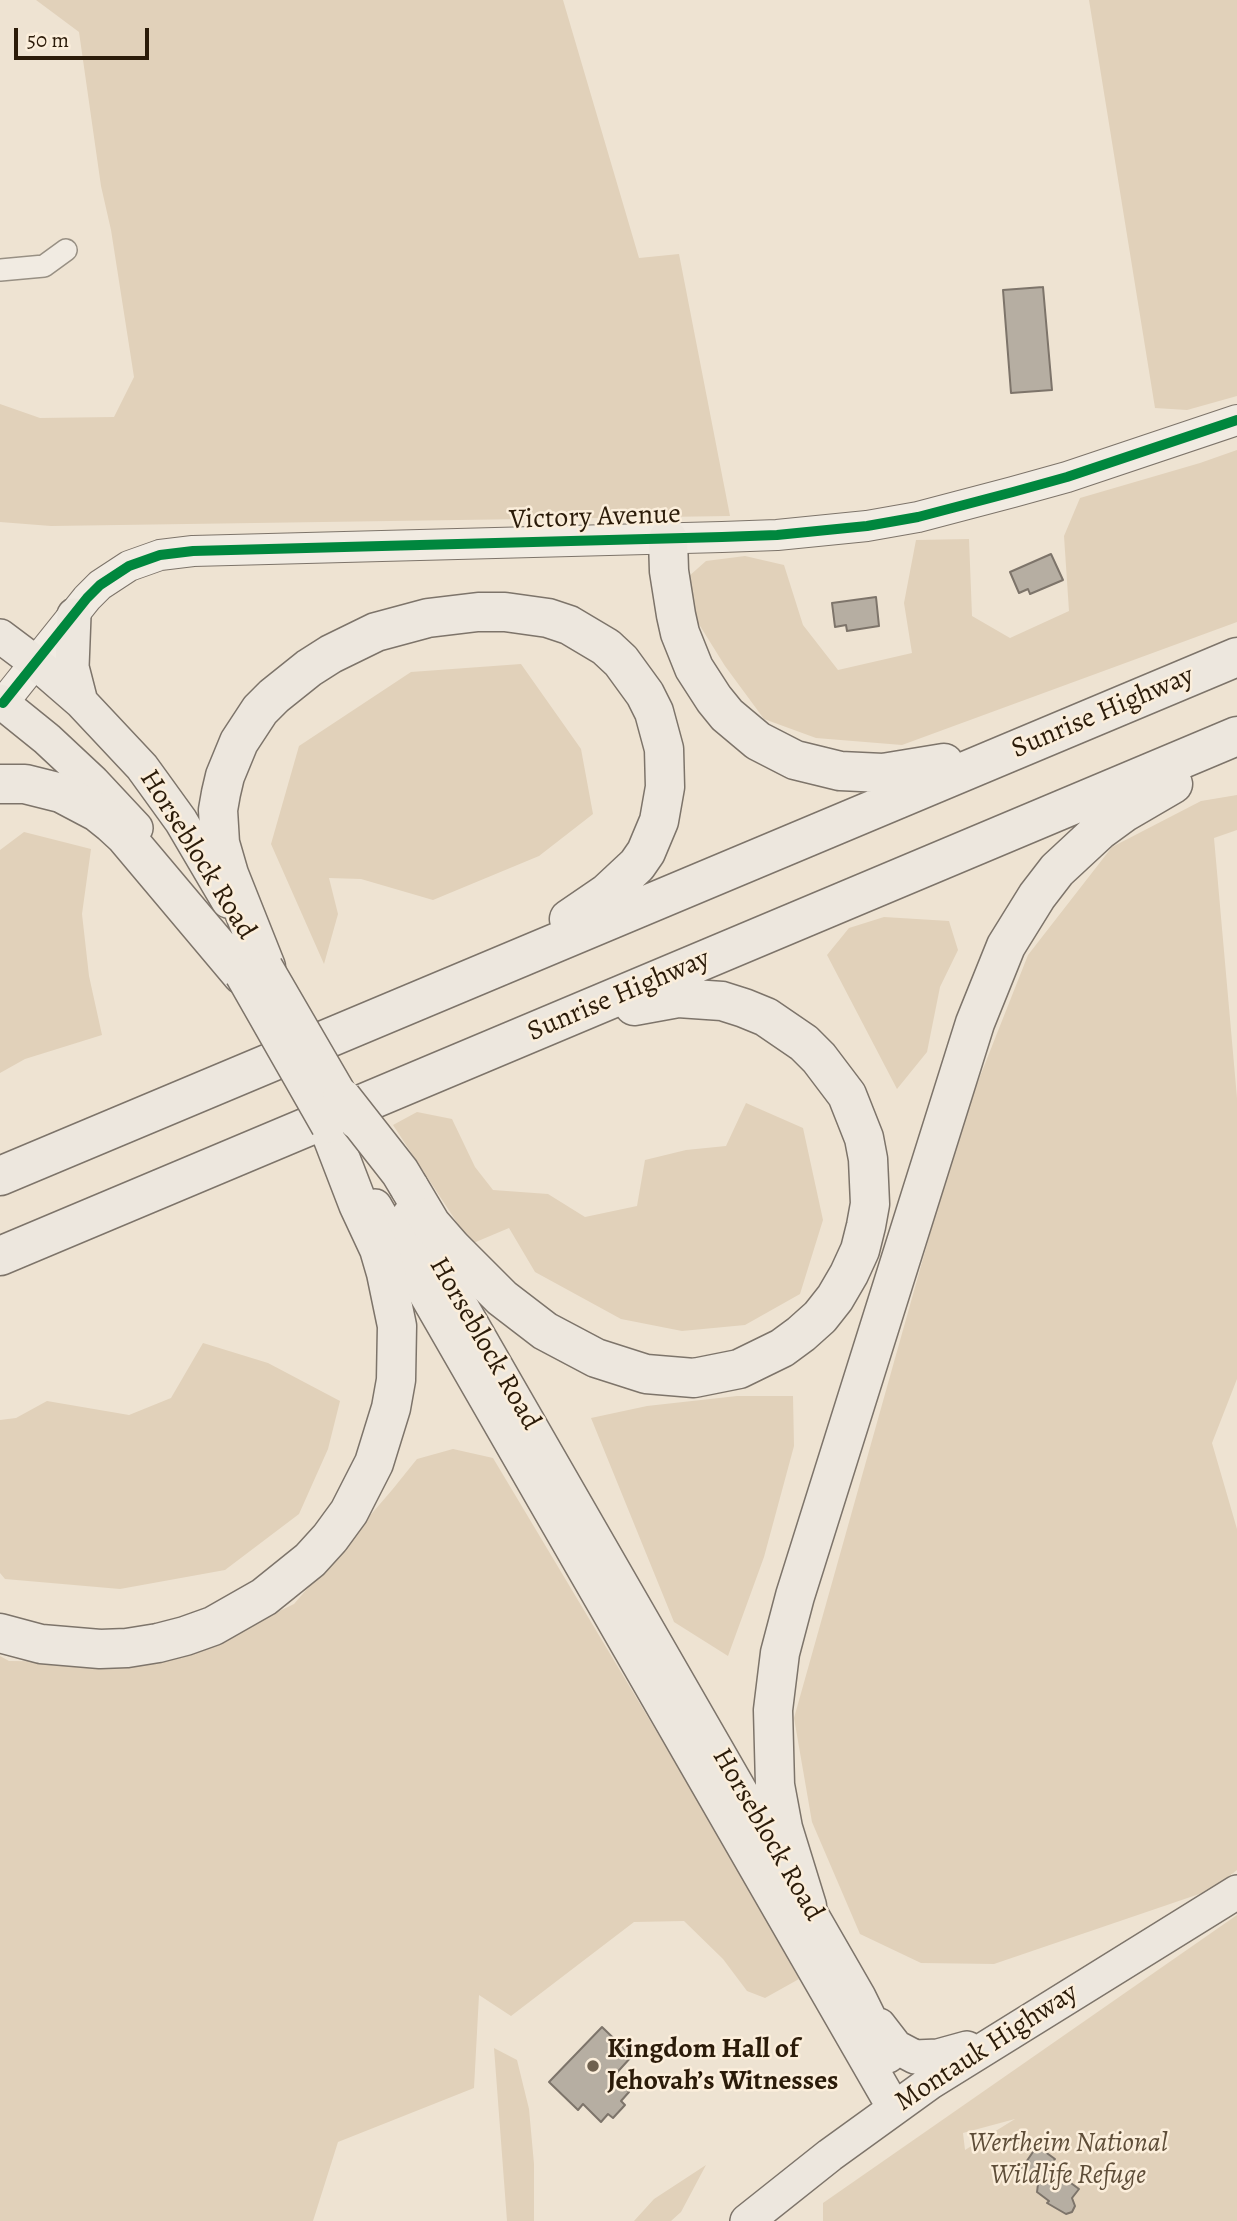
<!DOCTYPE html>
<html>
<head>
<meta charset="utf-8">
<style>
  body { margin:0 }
  #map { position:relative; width:1237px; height:2221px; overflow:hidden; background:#eee3d2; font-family:Alegreya,serif }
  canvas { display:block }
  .scale { position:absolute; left:14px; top:28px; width:135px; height:32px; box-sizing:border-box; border:4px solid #2b1b09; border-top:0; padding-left:9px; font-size:21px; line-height:24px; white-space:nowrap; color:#2b1b09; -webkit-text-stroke:5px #fbeedb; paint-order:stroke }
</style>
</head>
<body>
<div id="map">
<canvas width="1237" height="2221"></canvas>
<div class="scale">50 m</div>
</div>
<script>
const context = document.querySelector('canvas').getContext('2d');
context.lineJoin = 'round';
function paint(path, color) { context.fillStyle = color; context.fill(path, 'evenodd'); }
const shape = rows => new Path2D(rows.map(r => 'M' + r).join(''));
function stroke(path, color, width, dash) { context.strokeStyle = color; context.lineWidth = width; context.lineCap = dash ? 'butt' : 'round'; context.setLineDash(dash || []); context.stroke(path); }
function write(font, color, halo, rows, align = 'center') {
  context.font = font + ' Alegreya,serif'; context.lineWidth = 5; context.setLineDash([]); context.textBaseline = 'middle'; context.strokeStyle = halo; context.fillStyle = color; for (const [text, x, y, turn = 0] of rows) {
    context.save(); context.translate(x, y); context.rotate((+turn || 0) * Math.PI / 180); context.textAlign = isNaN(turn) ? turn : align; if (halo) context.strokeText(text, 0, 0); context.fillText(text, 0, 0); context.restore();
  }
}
const green = shape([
  [36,0,563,0,639,258,679,254,730,516,51,526,0,522,0,404,40,418,114,417,134,377,111,230,101,186,79,32],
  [1089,0,1237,0,1237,396,1187,410,1155,408],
  [1237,450,1237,622,902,745,816,738,764,719,725,666,687,605,688,577,706,561,745,556,784,565,803,625,838,670,912,653,904,603,916,540,969,539,972,616,1010,638,1069,611,1064,536,1080,498,1200,463],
  [521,664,581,749,593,814,539,856,433,900,361,879,329,878,338,914,324,964,271,844,299,746,411,672],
  [1237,795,1237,830,1214,838,1237,1098,1237,1379,1212,1443,1237,1529,1237,1870,1211,1890,994,1964,921,1963,860,1934,812,1822,794,1718,960,1127,1028,955,1112,847,1201,801],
  [24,832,91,849,82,914,89,976,102,1035,25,1059,0,1073,0,850],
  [884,917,949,921,958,950,940,987,927,1052,897,1089,827,955,849,928],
  [746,1103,803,1128,823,1220,800,1294,745,1325,682,1331,621,1319,535,1272,509,1228,471,1244,393,1125,417,1112,452,1119,475,1167,493,1190,548,1194,585,1217,637,1206,645,1160,686,1150,726,1146],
  [203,1343,268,1363,340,1401,328,1449,299,1514,225,1570,120,1589,5,1579,0,1573,0,1420,16,1418,47,1401,129,1415,171,1398],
  [737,1396,793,1396,794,1446,764,1557,728,1656,674,1622,591,1418,647,1406],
  [453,1449,493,1458,719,1836,799,1979,765,1998,747,1991,723,1959,684,1921,634,1922,511,2016,479,1995,474,2088,338,2142,313,2221,0,2221,0,1656,9,1661,129,1662,207,1646,294,1604,392,1490,417,1459],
  [1237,1915,1237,2221,823,2221,823,2203],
  [1015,2119,965,2150,963,2133],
  [494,2048,517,2060,529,2109,534,2164,534,2221,507,2221],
  [706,2165,681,2212,671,2221,634,2221,654,2199]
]);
const building = shape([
  [1043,287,1052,390,1011,393,1003,290,1043,287],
  [1051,554,1063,580,1030,594,1028,589,1019,593,1010,572,1051,554],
  [876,597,879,626,847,631,846,625,835,627,832,603,876,597],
  [602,2027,632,2056,613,2077,629,2092,621,2101,625,2105,613,2118,608,2114,601,2122,583,2104,578,2110,549,2082,602,2027],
  [1037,2146,1055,2159,1049,2167,1079,2189,1072,2198,1075,2206,1072,2212,1066,2214,1047,2203,1049,2201,1037,2192,1038,2184,1020,2171,1037,2146]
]);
const street = shape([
  [0,270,44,266,66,250]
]);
const secondary = shape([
  [3,703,87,598,100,585,129,566,160,555,193,551,722,537,777,535,867,526,918,517,1013,492,1067,477,1237,420]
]);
const primary = shape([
  [74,615,72,667,81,702],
  [0,636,36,663,81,702,142,767,181,821,228,901],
  [0,701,47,739,93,782,136,828],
  [375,1206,894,2108],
  [409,1215,859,1997,888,2056],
  [879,2025,896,2047,915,2057,938,2056,967,2048],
  [747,2221,830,2155,931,2082,1237,1892]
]);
const highway = shape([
  [668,539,669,571,676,615,680,633,694,668,714,699,727,715,758,741,795,760,840,771,883,773,944,763],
  [0,784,25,784,61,793,97,812,112,824,125,836,242,975],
  [266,967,229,874,220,843,218,810,221,793,225,776,239,742,260,710,274,696,309,668,331,654,376,632,428,618,478,612,505,612,548,618,569,625,606,647,621,661,645,694,654,712,664,749,665,787,659,821,646,852,637,865,607,893,569,919],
  [0,1176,1237,657],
  [409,1187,431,1224,452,1248,502,1298,545,1331,596,1358,646,1374,694,1378,739,1369,782,1348,801,1334,820,1317,835,1298,849,1274,860,1250,866,1226,870,1204,868,1159,864,1138,847,1095,819,1058,804,1043,766,1017,744,1008,722,1001,678,998,634,1006],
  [0,1256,1237,736],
  [0,1633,41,1644,100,1649,127,1648,158,1643,185,1636,213,1626,264,1597,310,1560,330,1538,349,1512,374,1463,391,1408,396,1380,397,1326,386,1273,379,1249,358,1204,328,1126],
  [807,1906,783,1828,775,1785,773,1710,780,1653,795,1596,975,1023,1006,946,1037,896,1057,870,1099,831,1125,812,1173,784]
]);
const primaryBridge = shape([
  [266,967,356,1122],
  [242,975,328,1126]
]);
const highwayBridge = shape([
  [342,1098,400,1172,409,1187]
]);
const cycleway = shape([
  [3,703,87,598,100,585,129,566,160,555,193,551,722,537,777,535,867,526,918,517,1013,492,1067,477,1237,420]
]);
const markers = [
  [593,2066,7,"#6f614f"]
];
const streetNames = [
  ["Victory Avenue",595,518,-2],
  ["Sunrise Highway",1103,713,-23],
  ["Horseblock Road",197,855,58],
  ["Sunrise Highway",619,996,-23],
  ["Horseblock Road",484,1344,60],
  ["Horseblock Road",767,1835,60],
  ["Montauk Highway",987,2048,-33]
];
const poiNames = [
  ["Kingdom Hall of",607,2050],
  ["Jehovah’s Witnesses",607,2082]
];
const parkNames = [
  ["Wertheim National",1068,2144],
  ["Wildlife Refuge",1068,2176]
];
paint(green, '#e1d1ba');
paint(building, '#b6aea2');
stroke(building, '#7d746a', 2);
stroke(street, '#989084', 24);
stroke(secondary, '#7d746a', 32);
stroke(primary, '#7d746a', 36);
stroke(highway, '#7d746a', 41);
stroke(street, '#f1ebe2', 21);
stroke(secondary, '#f1ebe2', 30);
stroke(primary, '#ede7de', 33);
stroke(highway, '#ede7de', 38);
stroke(primaryBridge, '#7d746a', 36, []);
stroke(highwayBridge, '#7d746a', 41, []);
stroke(primaryBridge, '#ede7de', 33);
stroke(highwayBridge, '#ede7de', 38);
stroke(cycleway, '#00873e', 10);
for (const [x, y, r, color] of markers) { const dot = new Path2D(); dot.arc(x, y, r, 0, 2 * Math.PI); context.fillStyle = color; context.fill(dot); stroke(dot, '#fbeedb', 2.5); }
write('28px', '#2b1b09', '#fbeedb', streetNames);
write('bold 28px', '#2b1b09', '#fbeedb', poiNames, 'left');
write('italic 28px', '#5e4d38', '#fbeedb', parkNames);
</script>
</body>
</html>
